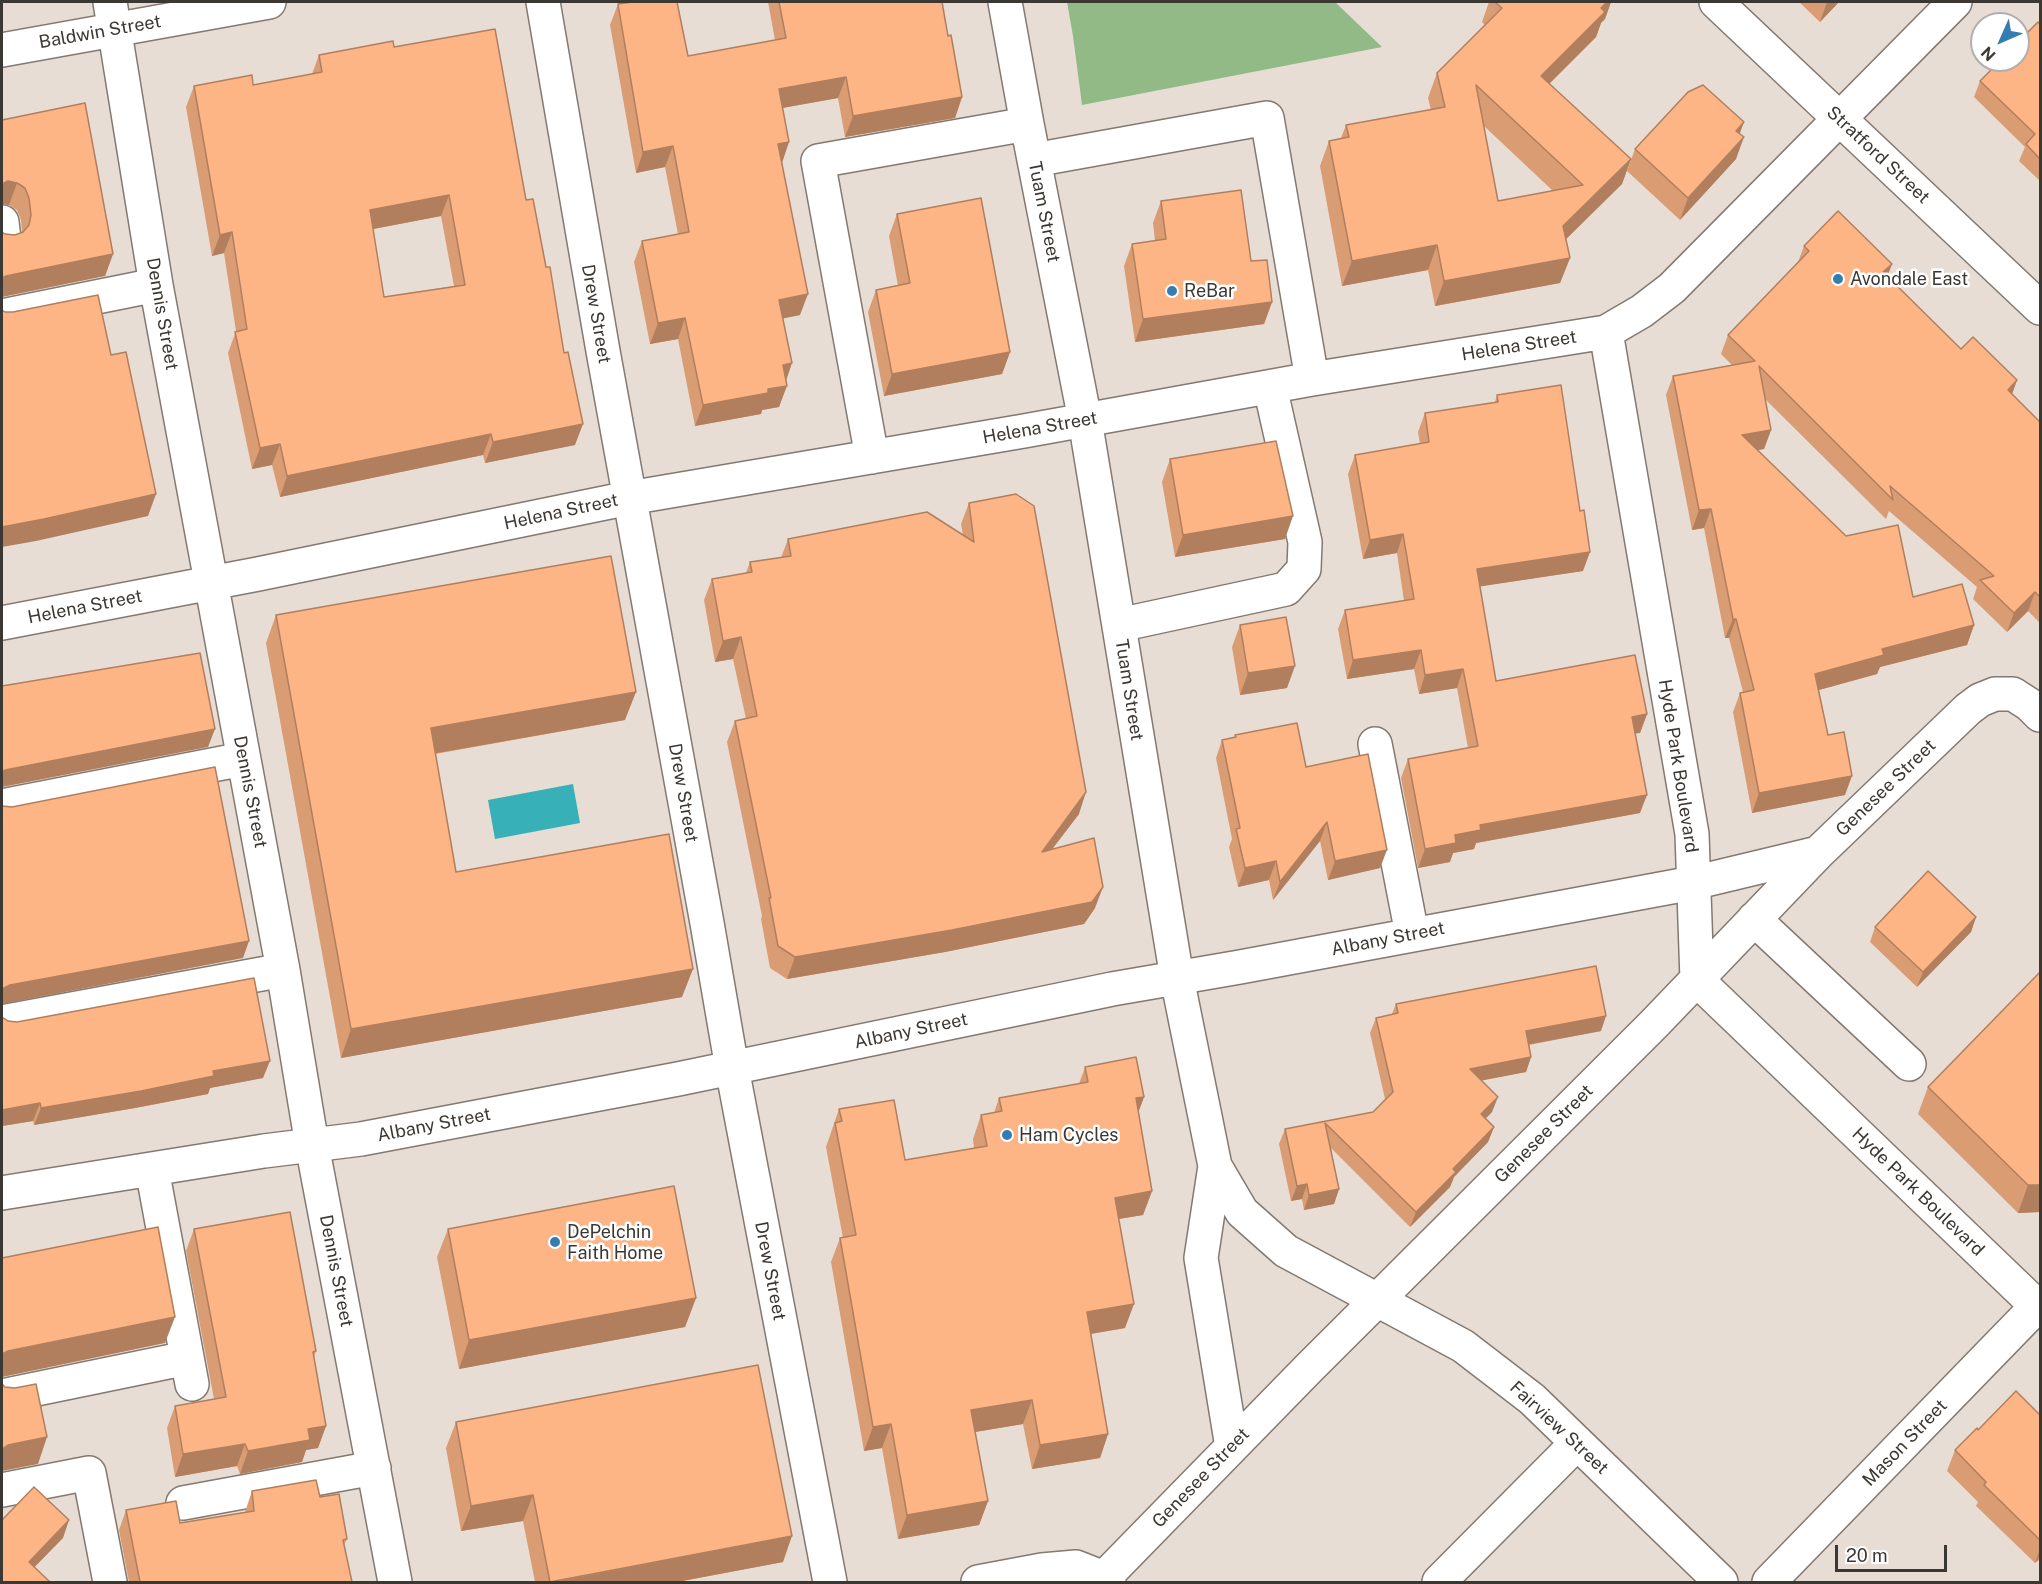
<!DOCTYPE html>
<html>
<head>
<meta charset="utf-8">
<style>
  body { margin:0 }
  #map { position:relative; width:2042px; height:1584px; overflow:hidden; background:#e8ddd4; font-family:"Public Sans",sans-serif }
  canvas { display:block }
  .frame { position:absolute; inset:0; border:3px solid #3b3733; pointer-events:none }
  .north { position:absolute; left:1970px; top:12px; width:60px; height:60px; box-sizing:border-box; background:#fff; border:2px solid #b1afad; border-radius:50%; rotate:225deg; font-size:16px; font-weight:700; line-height:24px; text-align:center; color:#3b3733 }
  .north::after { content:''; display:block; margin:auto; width:21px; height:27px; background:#357db1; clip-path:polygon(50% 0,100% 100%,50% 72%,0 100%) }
  .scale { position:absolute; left:1835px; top:1545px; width:112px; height:27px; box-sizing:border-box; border:3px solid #3b3733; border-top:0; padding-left:8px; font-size:18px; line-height:21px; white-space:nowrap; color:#3b3733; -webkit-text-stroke:4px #fff; paint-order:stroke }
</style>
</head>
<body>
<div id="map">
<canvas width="2042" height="1584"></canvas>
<div class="frame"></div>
<div class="north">N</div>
<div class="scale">20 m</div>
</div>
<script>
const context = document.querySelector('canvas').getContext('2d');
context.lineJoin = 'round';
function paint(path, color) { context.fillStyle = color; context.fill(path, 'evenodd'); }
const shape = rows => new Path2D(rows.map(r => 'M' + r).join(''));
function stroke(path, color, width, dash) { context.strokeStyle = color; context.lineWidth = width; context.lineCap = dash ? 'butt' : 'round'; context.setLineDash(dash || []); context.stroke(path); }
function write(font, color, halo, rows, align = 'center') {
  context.font = font + ' "Public Sans",sans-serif'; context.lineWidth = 5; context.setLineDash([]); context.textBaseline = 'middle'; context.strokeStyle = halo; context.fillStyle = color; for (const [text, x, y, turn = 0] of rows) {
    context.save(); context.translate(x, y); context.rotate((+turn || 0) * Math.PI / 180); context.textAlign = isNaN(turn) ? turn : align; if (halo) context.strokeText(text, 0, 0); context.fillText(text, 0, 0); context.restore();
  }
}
const green = shape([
  [1067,2,1335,2,1382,47,1082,105,1073,36]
]);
const water = shape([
  [573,784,580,823,495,839,488,800]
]);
const minor = shape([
  [110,2,156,285,283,970,312,1145,395,1582],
  [543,2,603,351,707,923,732,1068,830,1582],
  [1005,2,1027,124,1085,420,1177,978,1215,1166,1242,1212,1286,1251,1463,1346,1532,1399,1721,1582],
  [1716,2,2040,308],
  [2,50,269,2],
  [1034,160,1267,118,1312,379],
  [2,222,4,239],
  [2,316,156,285],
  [1606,332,1692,834,1697,980,2040,1309],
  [872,457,818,161,1027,124],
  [2,623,258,574,629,498,1024,431,1312,379,1606,332,1642,311,1672,288,1955,2],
  [1119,625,1286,589,1304,569,1305,542,1270,387],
  [1375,744,1412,934],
  [2,806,243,759],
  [1754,919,1909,1064],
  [7,1021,283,970],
  [1215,1166,1201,1258,1232,1447],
  [152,1169,192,1384],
  [2,1193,264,1151,361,1139,678,1079,1112,989,1240,967,1693,883,1818,853],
  [2,1396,187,1358],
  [2,1490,89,1473,110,1582],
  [183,1503,374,1468],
  [978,1582,1042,1570,1076,1567,1104,1578,1109,1582],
  [1100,1582,1309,1368,1654,1024,1818,853,1968,709,1980,700,1995,694,2013,694,2030,705,2040,715],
  [1439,1582,1577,1443],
  [1769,1582,2040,1303]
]);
const wall = shape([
  [768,2,942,2,948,36,962,97,955,118,845,137,838,98,782,108,782,163,800,315,783,318,786,381,779,407,762,410,761,414,695,426,678,339,650,344,634,262,642,241,678,234,665,167,636,173,610,25,618,4,688,56,775,40],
  [1489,2,1611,2,1605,19,1601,23,1596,37,1549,84,1631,159,1622,184,1566,239,1570,258,1560,283,1435,306,1428,270,1342,286,1320,166,1329,141,1341,138,1346,125,1431,110,1428,98,1437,73,1485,25,1482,22],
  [1484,126,1553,191,1498,201],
  [1799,2,1839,2,1820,22],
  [2040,24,2040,181,2019,161,2025,147,1974,97,1980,81],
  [394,47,526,200,575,445,485,463,483,455,280,497,272,465,252,469,228,353,236,331,224,253,212,256,186,107,194,86,253,85,312,74,319,55],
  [441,216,454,286,384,297,373,229],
  [2,120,113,254,105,276,5,234,15,235,22,232,21,220,17,210,9,205,2,204],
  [1740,134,1736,159,1680,220,1627,171,1635,149],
  [1161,201,1251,261,1272,302,1264,324,1135,342,1124,266,1132,244,1155,241,1153,223],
  [897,214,1010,352,1002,374,884,396,868,312,876,290,898,286,889,236],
  [1804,246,1887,276,1961,349,2017,380,2012,394,2040,422,2040,623,2028,611,2007,632,1973,599,1977,587,1889,511,1886,519,1765,399,1771,430,1764,449,1758,450,1846,536,1913,597,1974,625,1967,645,1880,667,1877,674,1819,690,1828,735,1845,795,1752,813,1733,712,1740,693,1743,692,1729,638,1725,638,1704,528,1692,530,1666,395,1673,376,1732,365,1721,354,1728,335,1798,262],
  [1497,395,1583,571,1480,586,1496,681,1647,714,1640,733,1635,733,1640,813,1476,843,1474,849,1453,853,1450,862,1418,868,1401,778,1408,759,1468,748,1457,688,1419,694,1414,669,1347,679,1338,629,1345,610,1404,601,1397,553,1363,559,1348,474,1355,455,1420,444,1418,432,1425,413,1495,402],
  [1170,459,1285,539,1175,557,1162,482],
  [969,503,1079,814,1052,849,1095,908,1084,924,945,952,787,979,770,968,761,919,762,916,727,742,735,721,746,719,733,659,715,662,704,600,712,579,746,573,750,562,781,558,788,539,963,535,961,524],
  [276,615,625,720,435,754,456,872,682,997,341,1058,266,643],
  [1240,625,1287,688,1240,695,1232,647],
  [1235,735,1306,767,1380,868,1328,880,1320,841,1273,900,1269,880,1238,887,1229,847,1232,839,1216,758,1222,740,1234,737],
  [1976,917,1971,932,1917,987,1870,942,1875,927],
  [2040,972,2040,1212,2018,1213,1918,1114,1928,1087],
  [1396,1004,1601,1031,1529,1045,1531,1057,1526,1072,1481,1080,1492,1112,1485,1119,1494,1127,1488,1142,1454,1177,1450,1187,1410,1227,1331,1148,1339,1189,1334,1204,1304,1210,1302,1199,1291,1201,1279,1144,1285,1129,1373,1112,1385,1099,1370,1033,1376,1018,1392,1014],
  [2,1017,8,1021,263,1078,210,1088,208,1094,135,1108,34,1125,33,1121,2,1126],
  [1085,1067,1144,1097,1138,1113,1152,1191,1143,1215,1119,1219,1125,1328,1091,1334,1108,1434,1100,1458,1032,1469,1023,1424,975,1432,988,1501,979,1525,898,1539,882,1448,864,1451,831,1262,840,1238,843,1238,826,1147,839,1109,905,1160,974,1148,973,1139,981,1115,994,1113,999,1098,1079,1084],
  [194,1229,316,1351,314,1357,326,1426,318,1448,306,1450,302,1462,240,1474,237,1466,175,1477,167,1428,175,1406,214,1399,186,1251],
  [448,1229,696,1298,685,1327,459,1369,437,1257],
  [2040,1415,2040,1563,2038,1560,2035,1563,1976,1506,1978,1502,1947,1471,1955,1450,1978,1430],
  [456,1422,783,1562,677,1582,535,1582,523,1521,461,1531,446,1448],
  [252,1491,320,1497,347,1539,344,1545,352,1582,129,1582,119,1530,126,1510,180,1523,245,1512]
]);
const shadedWall = shape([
  [1607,2,1611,2,1605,19,1601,23,1596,37,1532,101,1541,76],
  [1827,2,1839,2,1820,22],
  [846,77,838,98,771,110,779,89],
  [962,97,955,118,845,137,853,116],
  [1744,122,1736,144,1736,131],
  [1744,137,1736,159,1680,220,1688,198],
  [789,142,782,163,778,144],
  [673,146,665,167,636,173,643,152],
  [1631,159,1622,184,1554,251,1563,226],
  [8,181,17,183,9,205,2,204,2,184],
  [449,195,441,216,363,231,370,210],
  [232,232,224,253,212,256,220,235],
  [1437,245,1428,270,1342,286,1352,261],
  [113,254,105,276,2,297,2,278,6,276],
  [1570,258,1560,283,1435,306,1444,281],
  [1892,264,1885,283,1883,272],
  [808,294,800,315,771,321,779,300],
  [1272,302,1264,324,1135,342,1143,319],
  [685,318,678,339,650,344,658,323],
  [1010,352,1002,374,884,396,892,374],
  [792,363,785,384,783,365],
  [2017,380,2010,400,2008,390],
  [787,386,779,407,762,410,761,414,695,426,703,405,768,389],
  [583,424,575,445,485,463,493,442],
  [1771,430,1764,449,1735,454,1742,435],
  [491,434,483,455,280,497,287,476],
  [280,444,272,465,252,469,260,448],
  [156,494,148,516,36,541,2,547,2,527],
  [1711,509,1704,528,1692,530,1699,510],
  [1293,516,1285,539,1175,557,1183,535],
  [1403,534,1397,553,1363,559,1370,540],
  [1590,552,1583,571,1470,588,1477,569],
  [2035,592,2028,611,2007,632,2014,613],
  [1733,619,1736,619,1729,638,1725,638],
  [1974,625,1967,645,1880,667,1877,674,1808,693,1815,674,1882,649],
  [741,637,733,659,715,662,723,641],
  [1421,650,1414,669,1347,679,1353,660],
  [1295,666,1287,688,1240,695,1248,673],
  [1463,669,1457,688,1419,694,1425,675],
  [636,692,625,720,420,756,431,728],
  [1647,714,1640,733,1625,735,1632,717],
  [215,729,208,747,2,787,2,772,5,770],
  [1852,776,1845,795,1752,813,1759,793],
  [1086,792,1079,814,1034,873,1042,852],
  [1647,795,1640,813,1476,843,1474,849,1453,853,1450,862,1418,868,1425,849,1455,835,1480,825],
  [1327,822,1320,841,1273,900,1280,882],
  [1387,850,1380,868,1328,880,1335,861],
  [1276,861,1269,880,1238,887,1245,868],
  [1103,887,1095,908,1084,924,945,952,787,979,795,957],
  [1976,917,1971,932,1917,987,1923,972],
  [249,941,243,958,2,1004,2,989,10,985],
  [693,969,682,997,341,1058,351,1029],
  [1606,1016,1601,1031,1520,1046,1526,1031],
  [1531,1057,1526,1072,1464,1084,1470,1069],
  [270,1061,263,1078,210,1088,208,1094,135,1108,34,1125,41,1108,213,1071],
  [1144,1097,1135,1121,1136,1098],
  [1498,1097,1492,1112,1475,1129,1481,1114],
  [40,1103,33,1121,2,1126,2,1110],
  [1494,1127,1488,1142,1454,1177,1450,1187,1410,1227,1416,1212,1453,1169],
  [1307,1184,1302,1199,1291,1201,1297,1186],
  [2028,1185,2040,1185,2040,1212,2018,1213],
  [1339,1189,1334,1204,1304,1210,1309,1195],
  [1152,1191,1143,1215,1106,1221,1115,1198],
  [696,1298,685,1327,459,1369,469,1340],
  [1134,1304,1125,1328,1078,1336,1087,1312],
  [175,1317,165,1343,2,1377,2,1354,8,1351],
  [1032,1400,1023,1424,963,1434,971,1410],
  [891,1424,882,1448,864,1451,873,1427],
  [326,1426,318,1448,306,1450,302,1462,240,1474,248,1451,308,1429],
  [1108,1434,1100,1458,1032,1469,1040,1445],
  [47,1437,38,1464,2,1471,2,1449,8,1445],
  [245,1444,237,1466,175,1477,183,1454],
  [533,1495,523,1521,461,1531,471,1506],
  [988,1501,979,1525,898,1539,907,1515],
  [69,1520,63,1538,22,1580,29,1562],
  [792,1536,783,1562,677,1582,554,1582],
  [2040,1549,2040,1553,2038,1560,2035,1563]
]);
const building = shape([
  [632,2,677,2,688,56,786,38,779,2,942,2,948,36,951,35,962,97,853,116,846,77,779,89,789,142,778,144,808,294,779,300,792,363,783,365,787,386,768,389,768,393,703,405,685,318,658,323,642,241,689,232,673,146,643,152,618,4,632,2],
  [1495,2,1607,2,1601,8,1605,12,1541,76,1631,159,1563,226,1570,258,1444,281,1437,245,1352,261,1329,141,1349,137,1346,125,1445,107,1437,73,1502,8,1495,2],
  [1476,85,1583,185,1498,201,1476,85],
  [2038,22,2040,24,2040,159,2026,144,2035,134,1980,81,2001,60,2018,60,2018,42,2038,22],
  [495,29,526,200,533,199,546,267,550,267,564,353,568,352,583,424,493,442,491,434,287,476,280,444,260,448,235,332,247,329,232,232,220,235,194,86,252,75,253,85,322,72,319,55,393,41,394,47,495,29],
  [449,195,465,285,384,297,370,210,449,195],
  [1703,85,1744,122,1736,131,1744,137,1688,198,1635,149,1688,92,1703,85],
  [85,103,113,254,6,276,2,278,2,232,5,234,15,235,23,232,29,225,31,215,29,198,25,188,17,183,8,181,2,184,2,120,85,103],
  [1241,190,1251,261,1267,260,1272,302,1143,319,1132,244,1166,239,1161,201,1241,190],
  [981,198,1010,352,892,374,876,290,910,283,897,214,981,198],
  [1838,211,1892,264,1883,272,1961,349,1973,337,2017,380,2008,390,2040,422,2040,597,2035,592,2014,613,1980,580,1994,576,1890,486,1893,500,1759,366,1771,430,1742,435,1846,536,1898,525,1913,597,1962,584,1974,625,1882,649,1884,655,1815,674,1828,735,1844,732,1852,776,1759,793,1740,693,1754,690,1736,619,1733,619,1711,509,1699,510,1673,376,1755,361,1728,335,1809,251,1804,246,1838,211],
  [98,295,111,355,126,352,156,494,44,519,2,527,2,310,5,312,13,312,98,295],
  [1561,385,1580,511,1584,510,1590,552,1477,569,1496,681,1635,655,1647,714,1632,717,1647,795,1480,825,1481,830,1455,835,1456,843,1425,849,1408,759,1478,746,1463,669,1425,675,1421,650,1353,660,1345,610,1414,599,1403,534,1370,540,1355,455,1429,442,1425,413,1498,402,1497,395,1561,385],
  [1276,441,1293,516,1183,535,1170,459,1276,441],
  [1016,494,1034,506,1086,792,1042,852,1094,838,1103,887,1092,902,952,930,795,957,778,946,769,898,771,898,735,721,757,716,741,637,723,641,712,579,752,572,750,562,791,556,788,539,927,512,974,542,969,503,1016,494],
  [611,556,636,692,431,728,456,872,669,834,693,969,351,1029,276,615,611,556],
  [1286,617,1295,666,1248,673,1240,625,1286,617],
  [200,653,215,729,5,770,2,772,2,686,200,653],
  [1297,723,1306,767,1368,754,1387,850,1335,861,1327,822,1280,882,1276,861,1245,868,1236,829,1240,828,1222,740,1236,737,1235,735,1297,723],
  [215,767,249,941,10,985,2,989,2,806,12,807,215,767],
  [1928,871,1976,917,1923,972,1875,927,1928,871],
  [1596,966,1606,1016,1526,1031,1531,1057,1470,1069,1498,1097,1481,1114,1494,1127,1453,1169,1456,1172,1416,1212,1325,1123,1339,1189,1309,1195,1307,1184,1297,1186,1285,1129,1373,1112,1393,1092,1376,1018,1398,1013,1396,1004,1596,966],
  [2040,972,2040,1185,2028,1185,1928,1087,2040,972],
  [254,978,270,1061,213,1071,214,1076,141,1091,41,1108,40,1103,2,1110,2,1017,8,1021,17,1022,254,978],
  [1136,1057,1144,1097,1136,1098,1152,1191,1115,1198,1134,1304,1087,1312,1108,1434,1040,1445,1032,1400,971,1410,988,1501,907,1515,891,1424,873,1427,840,1238,856,1235,835,1123,842,1121,839,1109,894,1100,905,1160,987,1146,981,1115,1002,1111,999,1098,1088,1082,1085,1067,1136,1057],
  [674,1186,696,1298,469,1340,448,1229,674,1186],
  [290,1212,316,1351,313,1352,326,1426,308,1429,310,1440,248,1451,245,1444,183,1454,175,1406,226,1397,194,1229,290,1212],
  [158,1227,175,1317,8,1351,2,1354,2,1258,158,1227],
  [758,1365,792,1536,550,1582,533,1495,471,1506,456,1422,758,1365],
  [2,1384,5,1387,15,1388,36,1384,47,1437,8,1445,2,1449,2,1384],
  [2016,1391,2040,1415,2040,1540,1984,1485,1986,1482,1955,1450,1977,1428,1978,1430,2016,1391],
  [316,1480,320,1497,339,1494,347,1539,343,1540,352,1582,140,1582,126,1510,176,1501,180,1523,254,1511,252,1491,316,1480],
  [34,1487,69,1520,29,1562,50,1582,2,1582,2,1520,34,1487]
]);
const markers = [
  [1838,279,6,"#357db1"],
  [1172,291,6,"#357db1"],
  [1007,1135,6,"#357db1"],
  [555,1242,6,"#357db1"]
];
const streetNames = [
  ["Baldwin Street",100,32,-10],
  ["Stratford Street",1878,155,43],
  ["Tuam Street",1044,212,79],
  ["Dennis Street",162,314,80],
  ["Drew Street",596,314,80],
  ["Helena Street",1519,346,-9],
  ["Helena Street",1040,428,-10],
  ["Helena Street",561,512,-12],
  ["Helena Street",85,607,-11],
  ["Tuam Street",1129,690,81],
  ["Hyde Park Boulevard",1678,766,81],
  ["Genesee Street",1886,788,-44],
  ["Dennis Street",250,792,79],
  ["Drew Street",683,793,80],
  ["Albany Street",1388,939,-11],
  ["Albany Street",911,1031,-12],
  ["Albany Street",434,1125,-11],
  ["Genesee Street",1544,1134,-45],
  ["Hyde Park Boulevard",1918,1192,44],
  ["Dennis Street",336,1271,79],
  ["Drew Street",770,1271,79],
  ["Fairview Street",1559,1428,43],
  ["Mason Street",1905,1443,-46],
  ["Genesee Street",1201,1478,-46]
];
const poiNames = [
  ["Avondale East",1850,279],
  ["ReBar",1184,291],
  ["Ham Cycles",1019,1135],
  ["DePelchin",567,1232],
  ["Faith Home",567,1253]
];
paint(green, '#91ba87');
paint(water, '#37b1b7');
stroke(minor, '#837970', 36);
stroke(minor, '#fff', 33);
paint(wall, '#da9c73');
paint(shadedWall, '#b17f5e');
paint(building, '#fdb586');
stroke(building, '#b17f5e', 1.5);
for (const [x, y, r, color] of markers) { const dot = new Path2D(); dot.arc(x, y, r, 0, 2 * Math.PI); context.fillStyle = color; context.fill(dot); stroke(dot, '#fff', 2); }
write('18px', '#3b3733', '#fff', streetNames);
write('18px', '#3b3733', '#fff', poiNames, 'left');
</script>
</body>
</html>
